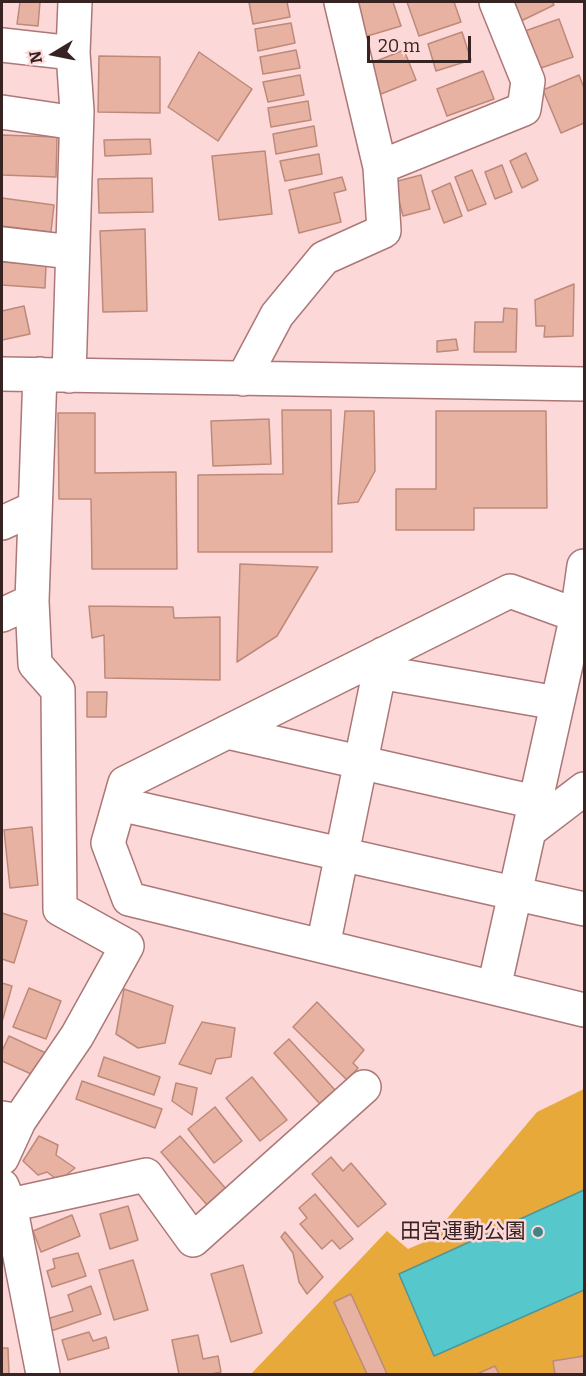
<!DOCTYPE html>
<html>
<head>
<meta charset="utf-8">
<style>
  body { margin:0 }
  #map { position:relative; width:586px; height:1376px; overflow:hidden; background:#fcd8d8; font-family:Bitter,serif }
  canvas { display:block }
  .frame { position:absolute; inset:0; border:3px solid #382323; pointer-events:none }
  .north { position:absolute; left:24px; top:24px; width:60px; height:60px; -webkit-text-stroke:4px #fcd8d8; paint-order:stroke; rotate:260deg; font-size:16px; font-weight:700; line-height:24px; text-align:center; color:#382323 }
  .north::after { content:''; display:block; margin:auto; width:21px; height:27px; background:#382323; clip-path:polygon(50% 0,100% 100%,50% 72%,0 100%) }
  .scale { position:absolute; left:367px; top:36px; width:104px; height:27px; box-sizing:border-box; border:3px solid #382323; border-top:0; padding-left:8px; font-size:18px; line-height:21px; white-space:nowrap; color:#382323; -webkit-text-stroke:4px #fcd8d8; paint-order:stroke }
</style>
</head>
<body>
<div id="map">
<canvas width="586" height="1376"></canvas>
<div class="frame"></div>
<div class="north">N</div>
<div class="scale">20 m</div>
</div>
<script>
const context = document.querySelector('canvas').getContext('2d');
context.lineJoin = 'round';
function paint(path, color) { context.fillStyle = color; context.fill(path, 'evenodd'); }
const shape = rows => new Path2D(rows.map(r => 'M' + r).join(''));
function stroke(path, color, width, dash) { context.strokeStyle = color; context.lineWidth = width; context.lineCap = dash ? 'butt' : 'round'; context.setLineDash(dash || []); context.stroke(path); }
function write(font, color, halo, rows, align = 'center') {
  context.font = font + ' Bitter,"Noto Sans JP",serif'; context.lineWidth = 5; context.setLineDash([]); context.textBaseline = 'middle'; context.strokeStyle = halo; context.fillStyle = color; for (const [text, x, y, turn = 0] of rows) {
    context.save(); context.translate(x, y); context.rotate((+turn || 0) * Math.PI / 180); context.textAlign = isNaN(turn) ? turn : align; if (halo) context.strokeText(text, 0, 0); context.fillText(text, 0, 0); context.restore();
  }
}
const green = shape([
  [584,1089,584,1374,251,1374,387,1231,408,1249,429,1240,537,1112]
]);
const water = shape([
  [584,1190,584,1290,434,1356,399,1274,584,1190]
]);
const building = shape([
  [20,2,40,2,38,26,17,24,20,2],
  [249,2,287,2,290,17,253,24,249,2],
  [360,2,393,2,401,26,364,37,355,3,360,2],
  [407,2,454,2,461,22,419,36,407,2],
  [515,2,552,2,554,5,521,21,515,2],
  [559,19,573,57,538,69,525,31,559,19],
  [291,23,295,43,258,51,255,29,291,23],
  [462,32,471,60,436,71,428,44,462,32],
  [296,50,300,68,263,74,260,57,296,50],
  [404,50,416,80,381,94,369,64,404,50],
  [199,52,252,89,218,141,168,107,199,52],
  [99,56,160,57,160,113,98,112,99,56],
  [483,71,494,99,447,116,437,89,483,71],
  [300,75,304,95,268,102,263,82,300,75],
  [579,75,584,88,584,123,561,133,543,90,579,75],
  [308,101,311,120,271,127,268,108,308,101],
  [314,126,317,146,276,154,273,134,314,126],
  [2,135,57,137,56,177,2,175,2,135],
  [150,139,151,154,105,156,104,140,150,139],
  [265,151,272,214,219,220,212,156,265,151],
  [526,153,538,180,522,188,510,161,526,153],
  [319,154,322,174,285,181,280,161,319,154],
  [502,165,512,192,495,199,485,172,502,165],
  [472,170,486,204,468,211,455,177,472,170],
  [421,175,430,209,403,216,394,182,421,175],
  [342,177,346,190,334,193,341,222,299,233,289,190,342,177],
  [152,178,153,212,99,213,98,179,152,178],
  [450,183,462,216,444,223,432,191,450,183],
  [2,198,54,205,51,232,2,226,2,198],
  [145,229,147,311,103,312,100,231,145,229],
  [2,262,46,265,45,288,2,285,2,262],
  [574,284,573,336,544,337,545,326,536,326,535,300,574,284],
  [24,306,30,334,2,340,2,311,24,306],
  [504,308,517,309,516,352,474,352,475,322,503,322,504,308],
  [456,339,458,350,437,352,437,341,456,339],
  [282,410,331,410,332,552,198,552,198,475,283,474,282,410],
  [345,411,374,411,375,471,358,502,338,504,345,411],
  [436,411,546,411,547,508,474,508,474,530,396,530,396,489,436,489,436,411],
  [58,413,95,413,95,473,176,472,177,569,92,569,91,499,59,499,58,413],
  [269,419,271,464,213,466,211,421,269,419],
  [240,564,318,567,277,636,237,662,240,564],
  [89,606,173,607,174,618,220,617,220,680,105,678,104,635,92,638,89,606],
  [87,692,107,692,106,717,87,717,87,692],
  [32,827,38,885,10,888,4,830,32,827],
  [2,913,27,921,14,963,2,959,2,913],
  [2,983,12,986,2,1022,2,983],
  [29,988,61,1001,46,1039,13,1027,29,988],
  [124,989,173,1006,165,1043,138,1048,116,1034,124,989],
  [317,1002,364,1050,353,1063,358,1068,347,1080,293,1027,317,1002],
  [202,1022,235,1028,231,1057,216,1059,211,1074,179,1064,202,1022],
  [9,1036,48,1054,38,1077,2,1061,2,1051,9,1036],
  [289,1039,335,1090,320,1104,274,1053,289,1039],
  [104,1057,160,1077,154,1095,98,1076,104,1057],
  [252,1077,287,1120,260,1141,226,1098,252,1077],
  [82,1081,162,1109,155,1128,76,1099,82,1081],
  [176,1083,197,1088,192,1115,172,1101,176,1083],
  [215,1107,242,1141,214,1163,188,1129,215,1107],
  [39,1136,58,1145,56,1155,75,1168,59,1181,47,1172,38,1175,23,1161,39,1136],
  [180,1136,227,1190,208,1206,161,1152,180,1136],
  [331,1157,343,1171,351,1163,386,1204,358,1227,312,1174,331,1157],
  [315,1194,353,1239,340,1249,332,1240,322,1249,300,1224,307,1218,299,1208,315,1194],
  [128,1206,138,1240,110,1249,100,1214,128,1206],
  [72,1215,80,1236,41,1252,33,1231,72,1215],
  [285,1232,323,1277,307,1294,299,1282,293,1253,281,1237,285,1232],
  [78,1253,86,1276,52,1287,47,1271,55,1268,53,1259,78,1253],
  [133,1260,148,1310,114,1320,99,1270,133,1260],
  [243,1265,262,1333,231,1342,211,1274,243,1265],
  [91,1286,101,1314,51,1331,47,1319,73,1311,68,1295,91,1286],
  [351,1294,387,1374,367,1374,334,1302,351,1294],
  [89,1332,93,1341,106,1337,109,1348,68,1360,62,1340,89,1332],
  [198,1335,203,1359,218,1356,221,1372,211,1374,179,1374,172,1340,198,1335],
  [2,1348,8,1348,9,1374,2,1374,2,1348],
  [584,1356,584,1374,555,1374,553,1361,584,1356],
  [495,1366,499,1374,477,1374,495,1366]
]);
const minor = shape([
  [2,45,73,53],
  [2,112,76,123],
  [380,167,524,109,528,81,496,2],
  [2,244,72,252],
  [2,374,584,384],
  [69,376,77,111,73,53,75,2],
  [243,379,277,315,324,258,384,231,380,167,341,2],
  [2,523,35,508],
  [2,615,32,601],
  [584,618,510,591,125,783,108,843,129,899,584,1010],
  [379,672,557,703],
  [227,732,535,802],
  [119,804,584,909],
  [529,831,584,789],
  [323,946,383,654],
  [494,988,577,615,584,566],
  [2,1118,19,1121,77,1036,127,946,60,909,58,690,35,664,32,601,40,374],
  [2,1158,19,1121],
  [2,1186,10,1205,146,1175,193,1240,364,1087],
  [10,1205,43,1374]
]);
const markers = [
  [538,1232,6,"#3d8587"]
];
const poiNames = [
  ["田宮運動公園",526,1232]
];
paint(green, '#e6a93a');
paint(water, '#56c7cb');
stroke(water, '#4d9699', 1.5);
paint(building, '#e7b2a1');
stroke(building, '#bd8a7a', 1.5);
stroke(minor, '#ac7777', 36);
stroke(minor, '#fff', 33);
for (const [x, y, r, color] of markers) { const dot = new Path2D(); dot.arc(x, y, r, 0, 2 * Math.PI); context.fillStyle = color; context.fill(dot); stroke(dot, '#fcd8d8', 2); }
write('21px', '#382323', '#fcd8d8', poiNames, 'right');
</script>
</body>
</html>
